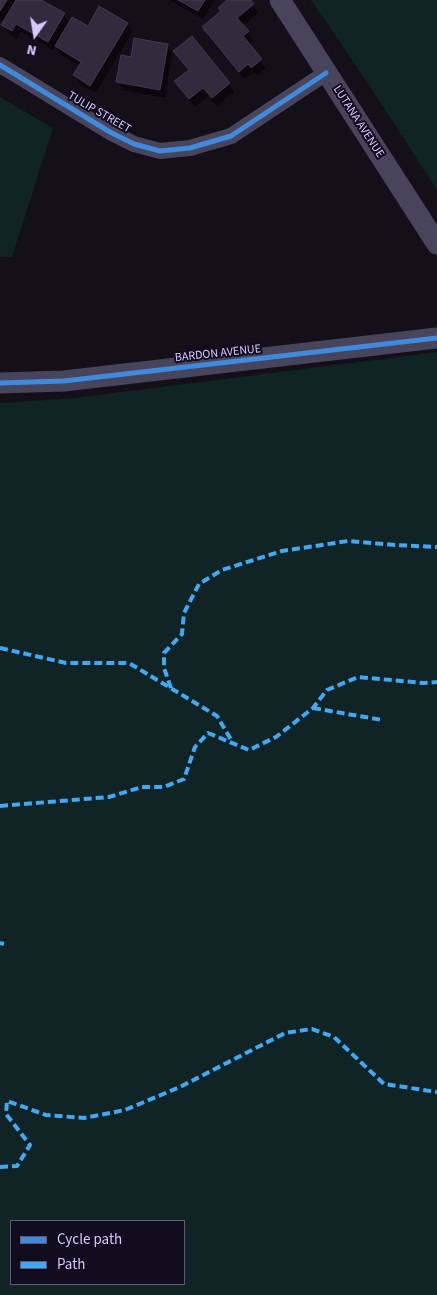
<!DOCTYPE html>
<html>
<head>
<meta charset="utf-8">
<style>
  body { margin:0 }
  #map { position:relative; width:437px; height:1295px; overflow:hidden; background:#13101a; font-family:"Source Sans 3",sans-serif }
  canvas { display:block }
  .legend { position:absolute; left:10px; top:1220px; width:175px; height:65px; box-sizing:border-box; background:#110c1e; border:1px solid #5f5878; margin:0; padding:6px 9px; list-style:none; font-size:15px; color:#d5c9ff }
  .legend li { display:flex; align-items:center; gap:10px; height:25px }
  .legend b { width:25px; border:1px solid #5f5878 }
  .north { position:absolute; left:10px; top:10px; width:50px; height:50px; -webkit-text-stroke:4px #110c1e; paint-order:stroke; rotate:193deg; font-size:14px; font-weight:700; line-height:20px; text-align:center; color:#d5c9ff }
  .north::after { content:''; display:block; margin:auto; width:18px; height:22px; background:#d5c9ff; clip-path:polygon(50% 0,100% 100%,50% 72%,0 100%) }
</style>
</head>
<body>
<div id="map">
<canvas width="437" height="1295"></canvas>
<ul class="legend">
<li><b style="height:6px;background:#408adc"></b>Cycle path</li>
<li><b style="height:6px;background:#3fa9f5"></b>Path</li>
</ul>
<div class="north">N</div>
</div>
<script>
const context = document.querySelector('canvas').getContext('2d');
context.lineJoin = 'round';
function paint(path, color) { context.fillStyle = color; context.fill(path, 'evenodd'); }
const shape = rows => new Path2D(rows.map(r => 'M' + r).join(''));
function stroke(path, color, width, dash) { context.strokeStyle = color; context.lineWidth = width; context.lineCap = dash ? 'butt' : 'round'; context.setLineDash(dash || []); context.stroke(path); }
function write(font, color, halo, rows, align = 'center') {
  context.font = font + ' "Source Sans 3",sans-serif'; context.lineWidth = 4; context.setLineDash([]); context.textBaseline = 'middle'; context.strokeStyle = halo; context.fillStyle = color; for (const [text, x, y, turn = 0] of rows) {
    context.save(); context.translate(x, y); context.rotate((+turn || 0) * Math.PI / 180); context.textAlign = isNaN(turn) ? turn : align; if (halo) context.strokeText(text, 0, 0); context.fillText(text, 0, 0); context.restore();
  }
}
const green = shape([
  [311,0,437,0,437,190,369,85],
  [0,97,53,128,12,257,0,257],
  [437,352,437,1295,0,1295,0,403,75,398],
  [11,1221,184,1221,184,1284,11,1284]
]);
const shadow = shape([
  [0,0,39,0,64,14,69,24,88,28,127,24,132,32,96,93,79,84,74,75,80,66,61,55,56,46,53,50,21,32,17,39,8,33,3,25,4,23,0,20],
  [169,0,215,0,203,19],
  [229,0,249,0,258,13,243,26,253,41,248,45,266,68,257,76,254,72,245,79,208,36,204,28,222,12],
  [192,38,229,84,234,92,217,106,209,96,195,107,176,82,189,71,175,51],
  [167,45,172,54,165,98,123,90,118,82,132,59]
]);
const building = shape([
  [0,0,7,0,0,11,0,0],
  [16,0,41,0,65,13,48,42,16,24,12,31,1,25,16,0],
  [178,0,205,0,198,11,178,0],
  [227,0,251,0,254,4,237,18,249,31,243,36,262,59,251,68,248,64,239,72,202,27,221,11,218,8,227,0],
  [99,6,128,23,90,86,73,75,81,62,55,46,72,17,88,26,99,6],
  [192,36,230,83,212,98,203,88,189,99,174,81,189,70,173,51,192,36],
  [134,38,168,44,160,90,116,82,121,55,131,57,134,38]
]);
const minor = shape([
  [0,65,110,132,134,144,160,151,190,148,231,136,326,73]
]);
const tertiary = shape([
  [280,0,437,244],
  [0,383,64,381,437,338]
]);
const quiet = shape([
  [0,648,66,663,129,663,217,716,233,743],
  [171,688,164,668,164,653,182,634,184,613,199,584,222,570,282,551,348,541,395,545,437,547],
  [313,708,382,720],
  [0,806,109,797,142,787,164,787,184,779,195,747,208,733,249,750,276,737,313,708,327,690,358,677,423,683,437,682],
  [0,943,4,944],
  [0,1167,17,1166,30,1145,6,1114,7,1101,46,1115,84,1118,125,1110,180,1087,285,1033,312,1029,334,1037,384,1084,437,1092]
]);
const cycleway = shape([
  [0,65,110,132,134,144,160,151,190,148,231,136,326,73],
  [0,383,64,381,437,338]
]);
const streetNames = [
  ["TULIP STREET",99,113,30],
  ["LUTANA AVENUE",358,122,57],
  ["BARDON AVENUE",218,354,-6]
];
paint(green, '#102325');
paint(shadow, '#0007');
paint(building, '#312c3d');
stroke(building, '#403a4e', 1);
stroke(minor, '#48445b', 16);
stroke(tertiary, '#48445b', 21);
stroke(quiet, '#3fa9f5', 4, [8, 4]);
stroke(cycleway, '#408adc', 5);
write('12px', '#d5c9ff', '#110c1e', streetNames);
</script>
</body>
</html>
